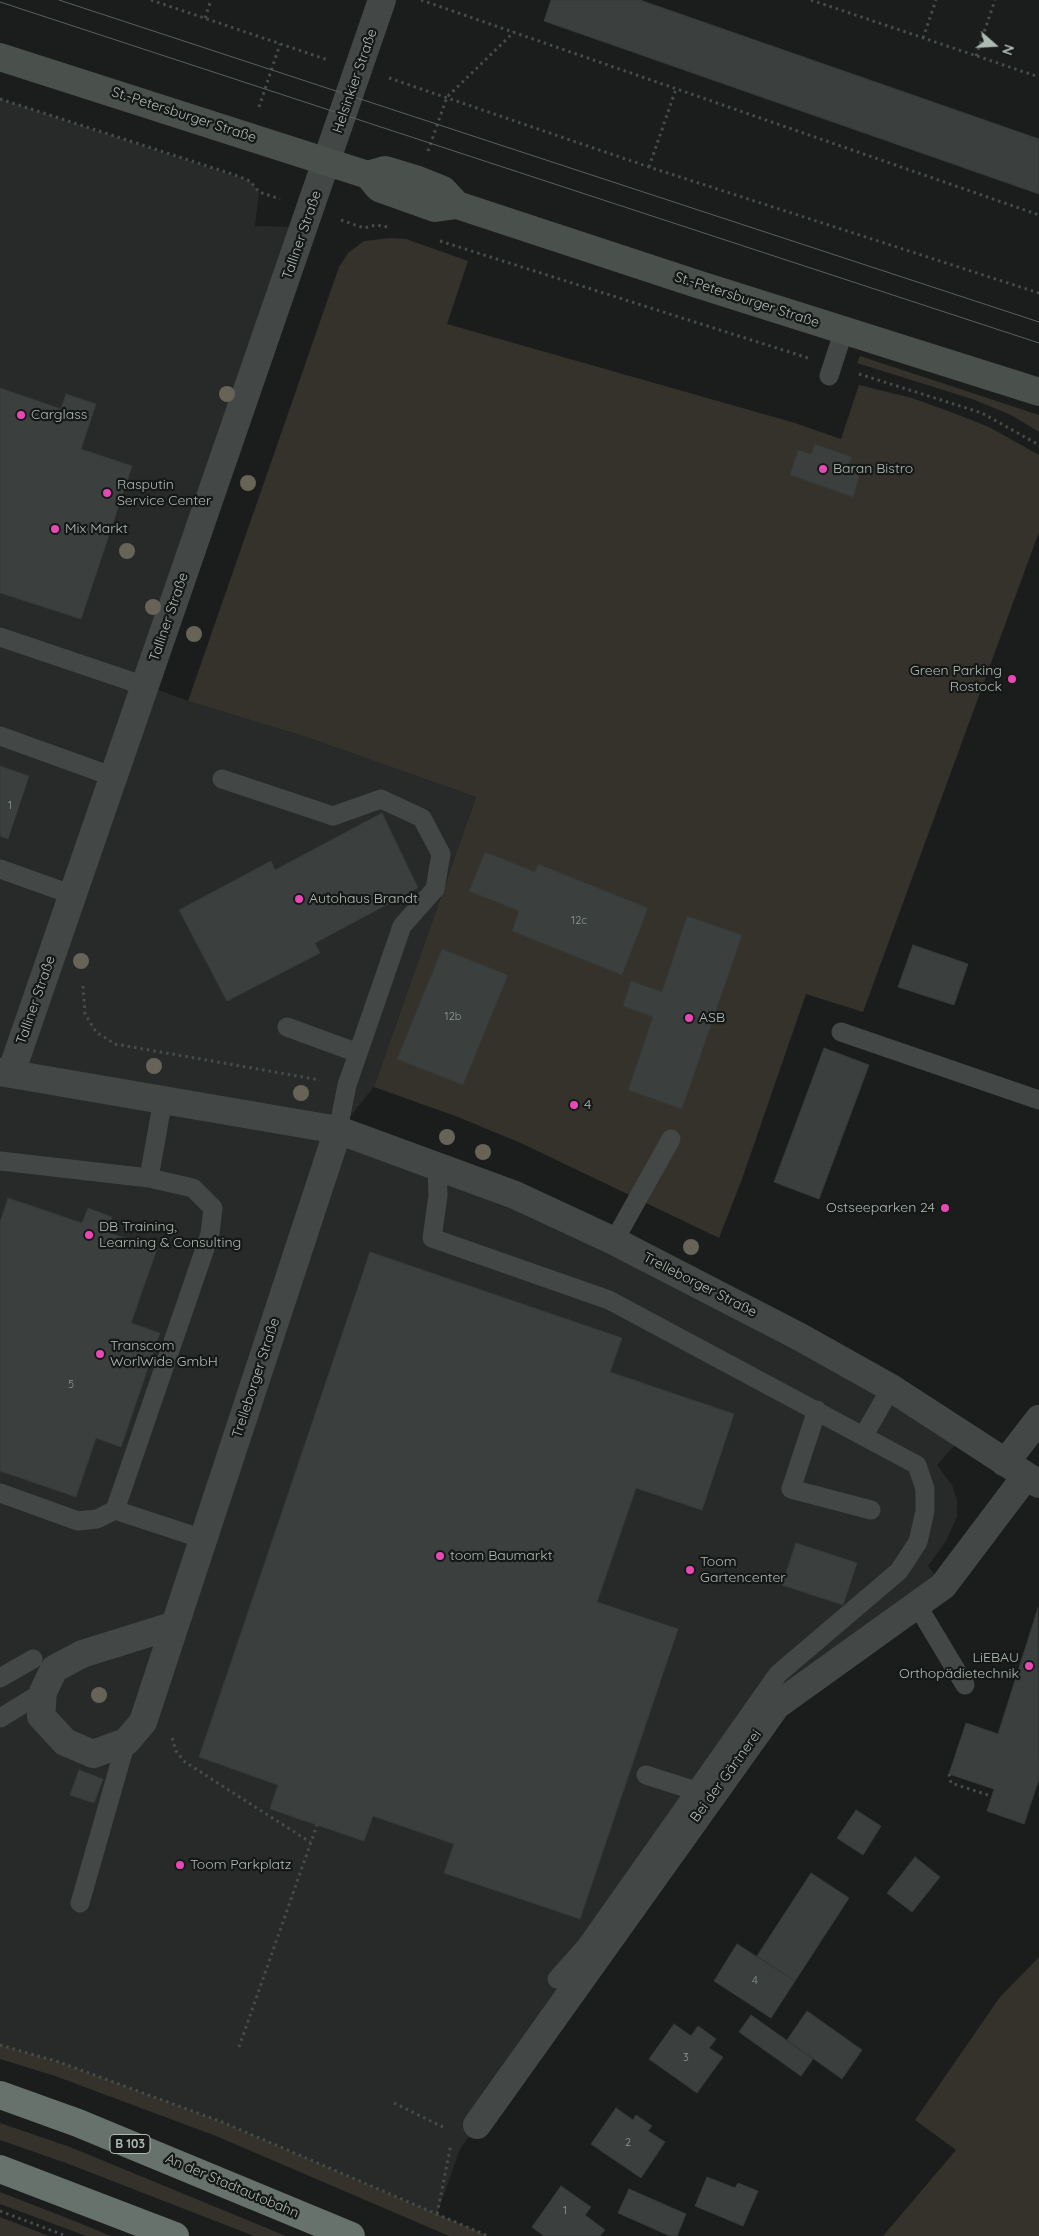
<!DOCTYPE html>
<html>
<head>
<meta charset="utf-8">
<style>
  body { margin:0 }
  #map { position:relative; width:1039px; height:2236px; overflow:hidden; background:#1b1d1c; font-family:Quicksand,sans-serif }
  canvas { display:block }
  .north { position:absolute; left:969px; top:20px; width:50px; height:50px; -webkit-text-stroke:4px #161817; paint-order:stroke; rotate:109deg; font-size:14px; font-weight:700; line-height:20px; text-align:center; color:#aebbb3 }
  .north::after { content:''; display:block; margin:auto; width:18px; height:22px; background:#aebbb3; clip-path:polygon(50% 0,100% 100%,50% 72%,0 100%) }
</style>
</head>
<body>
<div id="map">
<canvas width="1039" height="2236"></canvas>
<div class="north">N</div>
</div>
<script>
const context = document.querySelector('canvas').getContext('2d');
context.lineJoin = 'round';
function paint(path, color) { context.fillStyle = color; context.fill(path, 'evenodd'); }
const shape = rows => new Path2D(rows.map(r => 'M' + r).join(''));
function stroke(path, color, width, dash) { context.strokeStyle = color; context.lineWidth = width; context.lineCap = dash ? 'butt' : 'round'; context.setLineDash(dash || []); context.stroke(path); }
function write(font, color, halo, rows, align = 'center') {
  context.font = font + ' Quicksand,sans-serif'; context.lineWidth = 4.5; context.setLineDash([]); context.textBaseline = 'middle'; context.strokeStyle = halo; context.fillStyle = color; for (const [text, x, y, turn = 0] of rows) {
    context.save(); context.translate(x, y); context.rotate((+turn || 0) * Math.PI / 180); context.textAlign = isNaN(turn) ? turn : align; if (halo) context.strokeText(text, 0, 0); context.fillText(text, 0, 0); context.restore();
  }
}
const built = shape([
  [0,99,250,181,259,192,255,226,304,227,145,685,188,701,306,737,476,797,374,1087,339,1130,515,1195,964,1435,937,1465,952,1485,957,1500,957,1517,946,1541,928,1566,943,1586,776,1706,460,2149,437,2214,222,2122,59,2062,0,2045]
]);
const green = shape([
  [390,238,406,239,468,261,447,324,795,423,841,439,859,385,912,398,956,414,989,427,1039,455,1039,532,863,1012,806,994,742,1179,719,1238,523,1144,458,1117,374,1087,476,797,306,737,188,701,339,267,348,253,364,241],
  [860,356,1039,415,1039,432,1011,415,972,399,857,363],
  [1039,1957,1039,2236,883,2236,956,2150,915,2120,1000,1997],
  [0,2045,59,2062,222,2122,488,2236,449,2236,216,2136,55,2076,0,2059],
  [0,2123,70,2147,286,2236,254,2236,66,2163,0,2140],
  [0,2192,72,2220,111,2236,86,2236,0,2204],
  [0,2217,49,2236,0,2236]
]);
const building = shape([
  [551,0,640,0,1039,139,1039,194,544,21,551,0],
  [0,388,61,409,66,394,96,404,81,449,132,466,81,619,0,593,0,388],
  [815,444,852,457,848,467,861,471,853,497,790,475,798,450,811,454,815,444],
  [0,766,29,776,8,839,0,836,0,766],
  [382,813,418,888,315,943,320,953,227,1001,179,910,271,861,275,870,382,813],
  [485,852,535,872,538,864,648,908,622,975,512,931,519,911,469,891,485,852],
  [687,916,742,935,682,1109,628,1090,653,1017,623,1006,631,981,662,992,687,916],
  [913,945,968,964,954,1005,898,987,913,945],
  [442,949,508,975,463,1085,397,1059,442,949],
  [824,1048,869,1065,819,1199,774,1182,824,1048],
  [8,1198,82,1223,88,1208,112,1217,107,1232,157,1249,131,1323,160,1333,121,1447,96,1438,76,1497,0,1471,0,1222,8,1198],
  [370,1252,622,1338,610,1372,734,1414,702,1510,636,1488,597,1602,678,1629,580,1919,444,1873,454,1844,373,1816,364,1841,270,1809,278,1785,199,1757,370,1252],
  [796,1543,857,1563,843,1605,782,1585,796,1543],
  [1038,1608,1039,1779,1024,1824,987,1811,994,1789,949,1774,966,1723,998,1734,1038,1608],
  [79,1770,103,1779,94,1803,70,1795,79,1770],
  [856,1810,881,1826,863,1855,837,1838,856,1810],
  [915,1857,940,1877,912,1912,887,1893,915,1857],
  [811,1873,849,1898,795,1981,757,1956,811,1873],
  [737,1944,795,1981,771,2018,714,1981,737,1944],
  [807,2011,862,2050,842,2079,787,2040,807,2011],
  [751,2015,813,2059,801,2076,739,2032,751,2015],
  [674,2024,691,2036,698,2026,716,2039,709,2048,723,2057,697,2093,649,2059,674,2024],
  [616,2108,633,2120,636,2115,652,2126,648,2131,665,2142,641,2178,591,2144,616,2108],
  [707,2177,735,2188,738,2183,758,2191,743,2226,695,2206,707,2177],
  [561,2186,591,2207,585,2215,605,2230,600,2236,544,2236,532,2227,561,2186],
  [629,2189,686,2214,677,2236,670,2236,618,2213,629,2189]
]);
const path = shape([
  [151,0,328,60],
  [421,0,1039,215],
  [811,0,1039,77],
  [205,18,211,0],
  [923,38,936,0],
  [976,56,995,0],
  [389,78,649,167,1039,293],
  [0,99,235,175,250,181,259,192,280,199],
  [259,107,280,44],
  [428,151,447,97,514,32],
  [649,167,676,89],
  [341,220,364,228,376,225,388,227],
  [440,241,808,358],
  [859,374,982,413,1039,445],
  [83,986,85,1014,96,1032,115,1044,320,1080],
  [172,1738,176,1751,185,1762,310,1842],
  [949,1774,951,1783,991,1796],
  [0,2045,59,2062,222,2122,488,2236],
  [239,2047,317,1825],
  [394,2103,445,2128],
  [0,2211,66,2236],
  [437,2214,451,2144]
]);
const lane = shape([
  [829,376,844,330],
  [0,637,145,686],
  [0,736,114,777],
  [222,779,333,816,381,799,422,818,441,854,435,889,402,926,347,1085,338,1130],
  [0,869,73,895],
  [287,1027,358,1053],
  [841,1032,1039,1100],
  [0,1161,149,1178,193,1188,213,1208,210,1234,115,1510,97,1519,78,1521,0,1493],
  [437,1167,438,1196,432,1238,609,1300,917,1465,925,1489,925,1511,918,1542,899,1571,778,1674,587,1945,557,1979],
  [149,1178,163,1099],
  [614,1241,671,1139],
  [817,1410,791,1489,871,1510],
  [864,1435,891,1388],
  [115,1510,203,1539],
  [917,1605,965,1685],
  [0,1678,33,1659],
  [0,1718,43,1692],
  [646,1775,696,1791],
  [80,1903,126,1742]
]);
const street = shape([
  [0,1072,338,1130,515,1195,614,1241,800,1337,891,1388,1039,1484],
  [11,1073,382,0],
  [1005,1463,1039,1419],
  [175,1625,143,1722,126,1742,93,1754,65,1742,41,1716,43,1692,54,1669,82,1654,175,1625,338,1130],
  [477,2125,776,1706,943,1586,1026,1476]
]);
const secondary = shape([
  [0,57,368,175,385,170,418,180,443,190,457,205],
  [368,175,379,188,435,208,457,205,697,284,1039,392]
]);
const highway = shape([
  [0,2095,78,2123,351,2236],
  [0,2169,175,2236]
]);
const tram = shape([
  [59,0,1039,322],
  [0,2,1039,343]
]);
const trees = [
  [227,394],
  [248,483],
  [127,551],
  [153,607],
  [194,634],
  [81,961],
  [154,1066],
  [301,1093],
  [447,1137],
  [483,1152],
  [691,1247],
  [99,1695]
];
const markers = [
  [21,415,5,"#e748b4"],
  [823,469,5,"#e748b4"],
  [107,493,5,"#e748b4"],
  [55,529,5,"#e748b4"],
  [1012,679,5,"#e748b4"],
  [299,899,5,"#e748b4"],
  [689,1018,5,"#e748b4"],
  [574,1105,5,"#e748b4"],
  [945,1208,5,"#e748b4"],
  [89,1235,5,"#e748b4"],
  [100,1354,5,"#e748b4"],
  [440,1556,5,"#e748b4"],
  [690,1570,5,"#e748b4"],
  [1029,1666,5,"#e748b4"],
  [180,1865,5,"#e748b4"]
];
const numberNames = [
  ["1",10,806],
  ["12c",579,921],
  ["12b",453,1017],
  ["5",71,1385],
  ["4",755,1981],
  ["3",686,2058],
  ["2",628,2143],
  ["1",565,2211]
];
const shields = [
  [130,2144,40]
];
const shieldNames = [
  ["B 103",130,2144]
];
const streetNames = [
  ["Helsinkier Straße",355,81,-71],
  ["St.-Petersburger Straße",184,115,18],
  ["Talliner Straße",302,235,-71],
  ["St.-Petersburger Straße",747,300,18],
  ["Talliner Straße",169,617,-71],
  ["Talliner Straße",36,1000,-71],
  ["Trelleborger Straße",700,1285,27],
  ["Trelleborger Straße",256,1378,-72],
  ["Bei der Gärtnerei",726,1776,-54],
  ["An der Stadtautobahn",232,2186,23]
];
const poiNames = [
  ["Carglass",31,415],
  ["Baran Bistro",833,469],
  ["Rasputin",117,485],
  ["Service Center",117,501],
  ["Mix Markt",65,529],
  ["Green Parking",1002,671,"right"],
  ["Rostock",1002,687,"right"],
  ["Autohaus Brandt",309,899],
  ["ASB",699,1018],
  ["4",584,1105],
  ["Ostseeparken 24",935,1208,"right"],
  ["DB Training,",99,1227],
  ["Learning & Consulting",99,1243],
  ["Transcom",110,1346],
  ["WorlWide GmbH",110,1362],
  ["toom Baumarkt",450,1556],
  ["Toom",700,1562],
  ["Gartencenter",700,1578],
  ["LiEBAU",1019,1658,"right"],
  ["Orthopädietechnik",1019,1674,"right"],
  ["Toom Parkplatz",190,1865]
];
paint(built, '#272a29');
paint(green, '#34322b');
paint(building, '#3b3f3d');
stroke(building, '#353937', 1);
stroke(path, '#464d48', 3, [2.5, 4]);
stroke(lane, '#434846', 19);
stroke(street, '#434846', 28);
stroke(secondary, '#4a514d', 28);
stroke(highway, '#68726c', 28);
stroke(tram, '#5a625e', 1);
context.fillStyle = '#676357';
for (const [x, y] of trees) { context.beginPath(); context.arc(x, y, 8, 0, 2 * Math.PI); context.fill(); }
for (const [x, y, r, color] of markers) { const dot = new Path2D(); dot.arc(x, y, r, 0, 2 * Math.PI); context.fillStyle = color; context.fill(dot); stroke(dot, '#161817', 2); }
write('11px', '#919c96', null, numberNames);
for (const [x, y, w] of shields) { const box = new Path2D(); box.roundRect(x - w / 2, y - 9.5, w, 19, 4); context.fillStyle = '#161817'; context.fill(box); stroke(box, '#aebbb3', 1); }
write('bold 12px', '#aebbb3', null, shieldNames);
write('14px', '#aebbb3', '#161817', streetNames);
write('14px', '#aebbb3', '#161817', poiNames, 'left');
</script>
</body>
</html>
